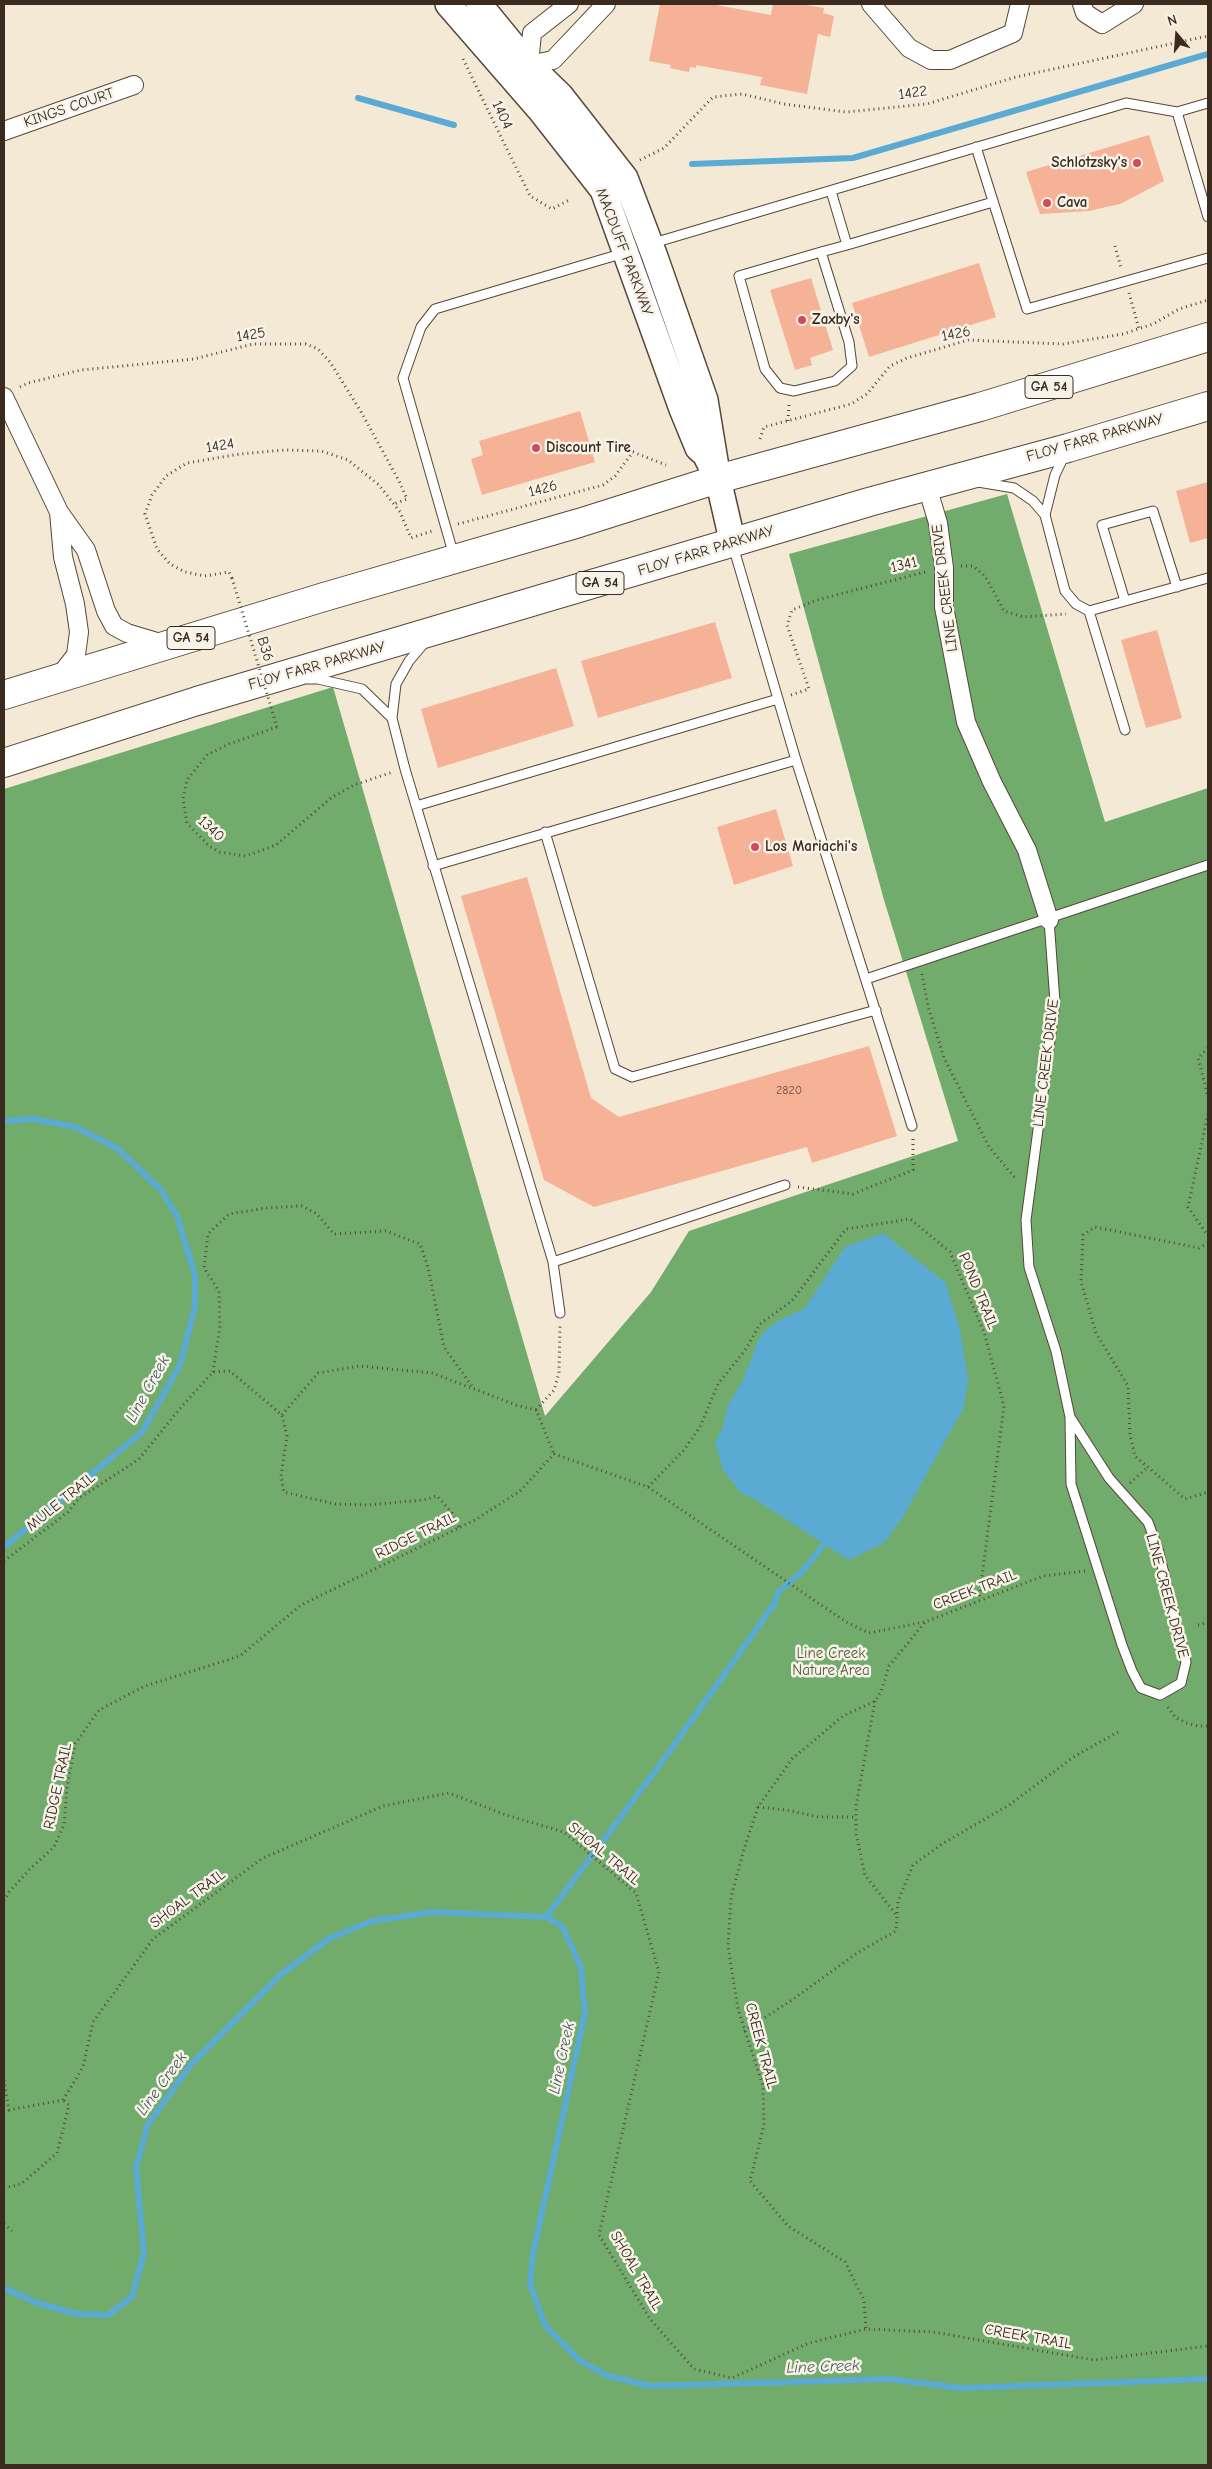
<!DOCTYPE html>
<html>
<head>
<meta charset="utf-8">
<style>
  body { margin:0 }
  #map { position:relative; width:1212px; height:2469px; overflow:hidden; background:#f4e9d4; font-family:"Comic Neue",sans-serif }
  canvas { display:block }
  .frame { position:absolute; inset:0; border:5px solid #3b2a1e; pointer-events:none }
  .north { position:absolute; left:1152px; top:10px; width:50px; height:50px; -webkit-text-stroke:4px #f7f3e8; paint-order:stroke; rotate:342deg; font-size:14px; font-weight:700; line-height:20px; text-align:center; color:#3b2a1e }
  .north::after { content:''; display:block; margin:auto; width:18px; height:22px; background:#3b2a1e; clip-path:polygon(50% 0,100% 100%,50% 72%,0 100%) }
</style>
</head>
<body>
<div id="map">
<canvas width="1212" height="2469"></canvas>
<div class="frame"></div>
<div class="north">N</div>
</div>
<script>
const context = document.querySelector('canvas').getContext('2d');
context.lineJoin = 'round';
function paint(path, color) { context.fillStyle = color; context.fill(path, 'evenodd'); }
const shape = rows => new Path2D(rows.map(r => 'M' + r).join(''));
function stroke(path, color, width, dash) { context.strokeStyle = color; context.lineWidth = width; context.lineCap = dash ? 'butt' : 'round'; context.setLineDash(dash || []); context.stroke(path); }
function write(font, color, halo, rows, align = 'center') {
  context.font = font + ' "Comic Neue",sans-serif'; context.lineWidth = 5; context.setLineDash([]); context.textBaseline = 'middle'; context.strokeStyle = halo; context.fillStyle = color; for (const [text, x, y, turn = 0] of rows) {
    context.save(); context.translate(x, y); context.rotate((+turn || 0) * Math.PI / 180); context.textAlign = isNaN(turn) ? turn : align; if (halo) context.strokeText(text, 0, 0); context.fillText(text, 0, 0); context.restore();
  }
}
const forest = shape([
  [1007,494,1105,822,1208,788,1208,2465,4,2465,4,789,333,687,545,1416,651,1292,689,1231,958,1141,884,900,789,554]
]);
const water = shape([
  [883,1233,946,1283,960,1330,968,1380,964,1407,904,1515,884,1543,849,1560,753,1498,741,1493,723,1470,715,1442,723,1427,728,1405,742,1382,758,1341,764,1332,776,1322,805,1308,845,1247]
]);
const stream = shape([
  [358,98,454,125],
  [692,164,853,158,1208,54],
  [4,1121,34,1119,75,1127,117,1148,161,1190,177,1216,195,1275,195,1306,180,1365,142,1432,4,1547],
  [546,1917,667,1755,775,1603,778,1592,802,1572,824,1544],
  [4,2288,37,2303,77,2314,108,2315,132,2297,144,2253,136,2168,148,2124,193,2062,280,1975,330,1938,372,1921,433,1912,546,1917,562,1926,581,1967,585,2013,533,2254,530,2285,546,2327,579,2360,606,2375,650,2386,889,2379,960,2388,1208,2379]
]);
const building = shape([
  [660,4,711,4,771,15,773,4,800,4,824,8,823,13,834,16,830,37,818,34,807,94,760,85,762,77,696,65,696,68,690,67,689,72,670,68,671,65,649,61],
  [1149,135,1164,181,1120,204,1089,211,1040,214,1026,172],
  [979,263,996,317,869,357,852,303],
  [811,278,833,350,810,358,812,365,795,370,770,290],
  [580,411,595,462,482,495,471,459,483,455,479,441],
  [1208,482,1208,538,1190,543,1176,491],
  [715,622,732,678,598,718,581,661],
  [1157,630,1182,718,1146,728,1121,640],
  [556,668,574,726,438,768,421,709],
  [776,809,793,866,734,885,717,827],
  [527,877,591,1098,619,1117,869,1046,897,1136,812,1163,807,1147,594,1207,544,1180,461,896]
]);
const path = shape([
  [463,59,530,196,552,209,571,199],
  [640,160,664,148,713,97,742,94,784,104,846,112,927,104,1016,77,1208,36],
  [1115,246,1121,268],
  [1129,293,1139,329],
  [20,387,28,383,81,370,194,359,253,344,306,344,318,349,330,362,360,410,399,481,407,499,394,504],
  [788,421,789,404],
  [760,439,764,427,851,404,867,394,890,366,907,358,968,340,1063,344,1123,334,1153,324,1179,309,1208,300],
  [458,524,603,485,615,476,633,452,666,465],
  [961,566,973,566,985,576,1004,611,1023,617,1066,614],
  [232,578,229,572,205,576,185,572,170,564,157,549,145,514,152,495,166,476,187,463,240,454,285,450,321,451,348,460,379,485,400,512,411,538,432,531],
  [791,695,809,689,787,625,792,610,817,600,925,572],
  [277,727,229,744,207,755,187,780,183,799,187,823,209,846,220,852,246,856,276,845,331,798,354,785,393,772],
  [922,974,928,1006,944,1058,989,1147,1016,1179],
  [1208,1048,1198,1058,1208,1096],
  [1208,1114,1188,1207,1208,1236],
  [798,1187,853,1194,913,1170,913,1139],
  [1208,1243,1199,1248,1095,1227,1083,1235,1081,1282,1096,1333,1128,1386,1130,1435,1135,1456,1185,1499,1208,1492],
  [213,1372,220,1326,219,1291,204,1268,208,1234,229,1214,266,1208,302,1206,317,1214,334,1234,386,1231,420,1244,428,1267,444,1347,474,1389],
  [536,1410,554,1390,559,1373,560,1326],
  [282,1415,318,1373,359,1366,432,1373,516,1405,536,1410,554,1454],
  [1130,1483,1148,1467],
  [648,1487,683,1451,700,1427,718,1384,746,1349,760,1324,792,1301,846,1229,910,1219,950,1252,984,1332,1004,1406,979,1600],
  [4,1561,68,1512,78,1499,139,1459,182,1406,213,1372,230,1371,282,1415,287,1436,281,1476,284,1492,335,1504,367,1505,423,1500,437,1496,452,1513,459,1528],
  [1085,1571,1043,1576,925,1622,889,1666,881,1692,875,1701,843,1716,792,1759,758,1807,744,1849,731,1897,728,1947,738,2009,763,2086,764,2125,750,2181,788,2226,845,2262,864,2300,866,2329,933,2332,1094,2360,1208,2346],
  [1198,1625,1208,1622],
  [875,1701,856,1806,856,1833,865,1875,897,1916],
  [1168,1707,1175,1717,1186,1723,1198,1726,1208,1726],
  [758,1807,787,1810,819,1817,856,1817],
  [4,1901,9,1892,31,1868,54,1847,64,1825,67,1788,75,1744,99,1710,145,1686,240,1656,301,1605,475,1520,520,1491,554,1454,648,1487,846,1622,869,1633,924,1622],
  [744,2031,792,2000,857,1953,896,1931,898,1901,913,1865,942,1844,1009,1805,1075,1756,1118,1732],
  [4,2080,9,2110,63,2100],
  [63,2100,83,2067,93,2022,153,1939,263,1858,383,1806,449,1793,506,1815,564,1832,636,1893,659,1972,599,2235,650,2319,694,2369,732,2378,809,2343,866,2329],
  [4,2188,21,2184,57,2153,69,2105,63,2100],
  [4,2224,12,2231]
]);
const lane = shape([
  [1177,112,1208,217],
  [976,147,1027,309,1208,258],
  [831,191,847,245],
  [650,244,1126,103,1177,112,1208,103],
  [821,252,849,342,852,366,835,381,794,391,780,388,765,369,739,276,821,252,847,245,993,202],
  [978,482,1014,488,1033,501,1045,515,1065,591,1076,604,1089,611,1208,578],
  [1045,515,1055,475,1065,454],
  [733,546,796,760,912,1126],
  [454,556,403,378,421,327,435,309,624,253],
  [1125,601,1102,525,1153,511,1177,587],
  [1089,611,1125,730],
  [425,642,409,661,396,684,392,718,405,769,553,1262,560,1313],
  [308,679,318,679,362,689,392,718],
  [416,806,778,699],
  [545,832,615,1069,632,1077,876,1010],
  [433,866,796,760],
  [1049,920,1055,1002,1026,1220,1029,1267,1056,1351,1070,1417,1071,1484,1122,1645,1132,1671,1141,1688,1160,1695,1181,1683,1186,1662,1158,1549,1148,1522,1109,1478,1070,1417],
  [866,979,1208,865],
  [553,1262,785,1185]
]);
const street = shape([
  [569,4,532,33,529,65,553,60,606,4],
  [871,4,909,48,931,60,950,60,1013,33,1020,4],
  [1082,4,1085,13,1102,24,1134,4],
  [4,131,134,85],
  [4,397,59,512,86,550,106,611,114,626,127,633,167,645],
  [930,485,929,493,938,523,944,568,944,607,966,722,992,782,1027,850,1049,920],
  [58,678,76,655,79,632,75,604,63,557,59,512]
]);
const secondary = shape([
  [448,4,541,111,603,190,682,409,698,448,705,454,711,466],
  [479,4,529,65,560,95,625,178,655,257,705,400,718,479,733,544]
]);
const primary = shape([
  [4,695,324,597,579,523,718,479,980,407,1208,337],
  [4,763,197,701,869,502,1068,448,1208,406]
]);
const pathBridge = shape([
  [232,578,277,727]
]);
const markers = [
  [1137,163,5,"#d1495b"],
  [1047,203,5,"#d1495b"],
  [802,320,5,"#d1495b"],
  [536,448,5,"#d1495b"],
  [755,847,5,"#d1495b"]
];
const numberNames = [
  ["2820",789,1091]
];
const shields = [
  [1049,387,48],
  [600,583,48],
  [191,638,48]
];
const shieldNames = [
  ["GA 54",1049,387],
  ["GA 54",600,583],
  ["GA 54",191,638]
];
const streetNames = [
  ["1422",913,93,-8],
  ["KINGS COURT",69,108,-19],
  ["1404",502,115,65],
  ["MACDUFF PARKWAY",624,252,69],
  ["1426",956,334,-11],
  ["1425",251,335,-9],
  ["FLOY FARR PARKWAY",1095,438,-16],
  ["1424",220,446,-9],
  ["1426",543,489,-15],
  ["FLOY FARR PARKWAY",706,551,-17],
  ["1341",904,565,-13],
  ["LINE CREEK DRIVE",945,588,-97],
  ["B36",265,649,73],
  ["FLOY FARR PARKWAY",317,666,-16],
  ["1340",211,829,43],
  ["LINE CREEK DRIVE",1046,1063,-83],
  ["POND TRAIL",978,1291,68],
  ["MULE TRAIL",61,1502,-39],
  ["RIDGE TRAIL",416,1536,-26],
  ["CREEK TRAIL",975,1590,-21],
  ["LINE CREEK DRIVE",1167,1596,75],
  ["RIDGE TRAIL",58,1786,-78],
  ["SHOAL TRAIL",604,1854,40],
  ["SHOAL TRAIL",188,1899,-36],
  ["CREEK TRAIL",761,2046,75],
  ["SHOAL TRAIL",636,2271,60],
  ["CREEK TRAIL",1028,2337,10]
];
const poiNames = [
  ["Schlotzsky's",1127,163,"right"],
  ["Cava",1057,203],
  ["Zaxby's",812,320],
  ["Discount Tire",546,448],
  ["Los Mariachi's",765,847]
];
const parkNames = [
  ["Line Creek",831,1654],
  ["Nature Area",831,1671]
];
const waterNames = [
  ["Line Creek",148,1389,-61],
  ["Line Creek",562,2058,-78],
  ["Line Creek",162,2084,-54],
  ["Line Creek",823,2367,-2]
];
paint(forest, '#72ac6c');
paint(water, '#5aaad4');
stroke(stream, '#5aaad4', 6);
paint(building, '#f5b297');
stroke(lane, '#574739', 11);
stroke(street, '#574739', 20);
stroke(secondary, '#574739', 28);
stroke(primary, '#574739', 30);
stroke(path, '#574739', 3, [1, 4]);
stroke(lane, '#fff', 9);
stroke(street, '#fff', 18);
stroke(secondary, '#fff', 25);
stroke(primary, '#fff', 28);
stroke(pathBridge, '#574739', 3, [1, 4]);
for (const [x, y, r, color] of markers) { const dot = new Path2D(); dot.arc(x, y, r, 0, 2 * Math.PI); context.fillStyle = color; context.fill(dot); stroke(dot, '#f7f3e8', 2); }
write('12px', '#6a4c3c', null, numberNames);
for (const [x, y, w] of shields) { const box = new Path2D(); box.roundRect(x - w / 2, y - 11.5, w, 23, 4); context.fillStyle = '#f7f3e8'; context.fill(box); stroke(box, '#3b2a1e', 1); }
write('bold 14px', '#3b2a1e', null, shieldNames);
write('15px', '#3b2a1e', '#f7f3e8', streetNames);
write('bold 15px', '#3b2a1e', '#f7f3e8', poiNames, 'left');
write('15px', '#54593a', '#f7f3e8', parkNames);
write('italic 16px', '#46575e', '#f7f3e8', waterNames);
</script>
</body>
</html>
